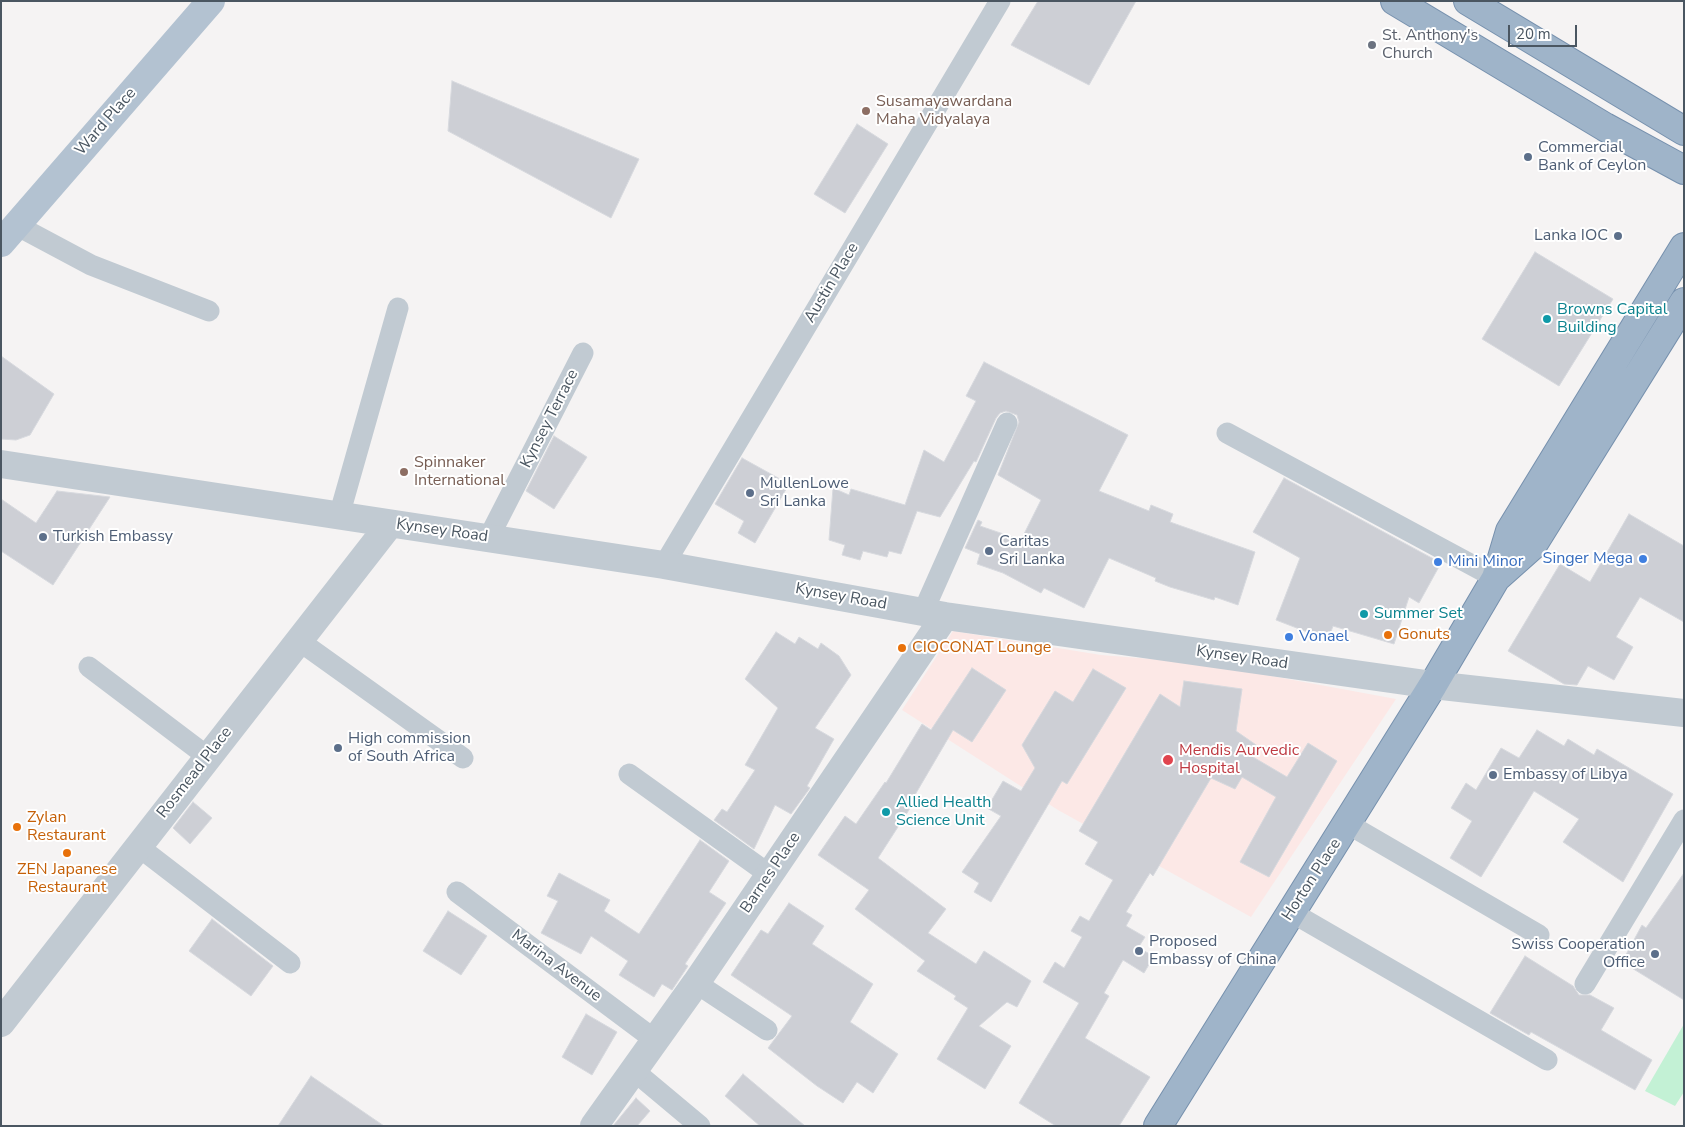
<!DOCTYPE html>
<html>
<head>
<meta charset="utf-8">
<style>
  body { margin:0 }
  #map { position:relative; width:1685px; height:1127px; overflow:hidden; background:#f5f3f3; font-family:"Nunito Sans",sans-serif }
  canvas { display:block }
  .frame { position:absolute; inset:0; border:2px solid #4a5661; pointer-events:none }
  .scale { position:absolute; left:1508px; top:25px; width:69px; height:22px; box-sizing:border-box; border:2px solid #4a5661; border-top:0; padding-left:6px; font-size:15px; line-height:18px; white-space:nowrap; color:#4a5661; -webkit-text-stroke:4px #fff; paint-order:stroke }
</style>
</head>
<body>
<div id="map">
<canvas width="1685" height="1127"></canvas>
<div class="frame"></div>
<div class="scale">20 m</div>
</div>
<script>
const context = document.querySelector('canvas').getContext('2d');
context.lineJoin = 'round';
function paint(path, color) { context.fillStyle = color; context.fill(path, 'evenodd'); }
const shape = rows => new Path2D(rows.map(r => 'M' + r).join(''));
function stroke(path, color, width, dash) { context.strokeStyle = color; context.lineWidth = width; context.lineCap = dash ? 'butt' : 'round'; context.setLineDash(dash || []); context.stroke(path); }
function write(font, color, halo, rows, align = 'center') {
  context.font = font + ' "Nunito Sans",sans-serif'; context.lineWidth = 4; context.setLineDash([]); context.textBaseline = 'middle'; context.strokeStyle = halo; context.fillStyle = color; for (const [text, x, y, turn = 0] of rows) {
    context.save(); context.translate(x, y); context.rotate((+turn || 0) * Math.PI / 180); context.textAlign = isNaN(turn) ? turn : align; if (halo) context.strokeText(text, 0, 0); context.fillText(text, 0, 0); context.restore();
  }
}
const medical = shape([
  [953,631,1101,655,1201,663,1396,699,1251,917,1058,810,902,710]
]);
const green = shape([
  [1684,1024,1684,1092,1675,1106,1645,1091]
]);
const building = shape([
  [1038,1,1136,1,1089,85,1011,45,1038,1],
  [452,81,639,159,611,218,448,131,452,81],
  [857,124,888,144,845,213,814,194,857,124],
  [1535,252,1613,299,1559,386,1482,339,1535,252],
  [1,356,54,394,30,435,16,440,1,439,1,356],
  [984,362,1128,435,1099,491,1149,511,1151,505,1173,514,1170,522,1255,552,1238,605,1215,597,1214,600,1170,587,1155,581,1156,578,1109,558,1084,608,1044,588,1041,593,1003,573,977,564,980,554,965,548,978,520,982,522,980,526,1021,540,1041,500,998,475,1019,422,1017,415,1006,411,1000,413,996,418,976,462,974,461,940,517,917,511,901,554,889,551,887,557,863,551,860,560,842,555,845,545,829,540,833,488,849,495,851,489,905,505,924,450,944,462,976,401,966,396,984,362],
  [554,436,587,457,554,509,526,491,554,436],
  [742,458,789,484,755,543,738,533,744,521,715,504,742,458],
  [1284,478,1441,563,1419,603,1409,597,1394,644,1333,626,1328,640,1276,620,1300,558,1253,532,1284,478],
  [57,491,110,497,53,585,1,551,1,499,36,523,57,491],
  [1629,514,1684,546,1684,622,1640,597,1616,637,1633,647,1614,680,1588,666,1577,685,1564,684,1508,651,1560,564,1590,582,1629,514],
  [776,632,795,644,799,637,818,649,821,643,839,656,851,675,815,728,834,739,807,786,810,788,791,814,775,805,754,849,714,820,722,809,727,812,755,770,745,765,778,708,745,679,776,632],
  [972,668,1006,690,972,742,953,730,912,800,914,802,878,858,946,909,928,933,976,964,984,951,1031,981,1017,1007,1007,1002,979,1026,1011,1046,985,1089,937,1059,968,1008,954,999,956,996,917,971,925,961,855,909,869,890,818,855,845,816,856,824,885,782,886,783,922,724,931,730,972,668],
  [1093,669,1126,688,1067,784,1062,781,991,902,974,892,979,883,962,872,1001,816,987,808,1003,781,1021,791,1035,768,1022,745,1055,691,1073,702,1093,669],
  [1184,681,1242,689,1236,731,1259,747,1253,757,1287,777,1308,743,1337,761,1269,877,1240,862,1276,797,1242,777,1235,789,1211,778,1153,876,1150,873,1126,912,1132,915,1126,926,1145,937,1138,948,1154,956,1144,973,1123,960,1104,993,1109,996,1085,1038,1150,1077,1119,1126,1056,1126,1019,1103,1079,1003,1043,982,1055,962,1064,968,1082,937,1071,931,1080,916,1089,921,1113,880,1085,864,1098,842,1079,831,1160,694,1180,707,1184,681],
  [1537,730,1564,746,1568,739,1594,755,1597,749,1673,794,1623,882,1563,842,1579,819,1534,791,1481,877,1450,858,1472,821,1451,808,1466,783,1476,790,1501,748,1519,758,1537,730],
  [193,802,212,818,190,844,173,828,193,802],
  [700,840,729,861,709,892,726,903,685,964,688,966,672,990,662,984,654,997,619,975,628,961,591,936,581,954,541,933,558,901,547,896,559,873,610,900,604,911,639,934,700,840],
  [1684,873,1684,1000,1622,962,1642,925,1646,928,1684,873],
  [789,903,824,926,812,944,873,984,850,1022,898,1054,873,1093,857,1082,843,1103,817,1086,768,1048,792,1016,731,975,761,930,768,934,789,903],
  [448,911,487,936,461,975,423,951,448,911],
  [212,919,273,966,251,996,189,951,212,919],
  [1525,956,1573,986,1579,995,1590,995,1614,1008,1601,1030,1652,1060,1635,1090,1531,1032,1529,1035,1490,1013,1525,956],
  [586,1014,617,1032,592,1075,562,1057,586,1014],
  [743,1074,805,1126,760,1126,725,1096,743,1074],
  [311,1076,384,1126,278,1126,311,1076],
  [636,1098,650,1111,637,1126,613,1126,636,1098]
]);
const minor = shape([
  [16,225,91,265,209,311],
  [1227,433,1496,578],
  [339,516,398,308],
  [489,537,583,353],
  [664,565,1000,1],
  [923,612,1007,423],
  [298,640,463,758],
  [89,667,208,757],
  [629,774,770,875],
  [1348,824,1539,935],
  [139,847,290,963],
  [457,892,655,1040],
  [1291,912,1547,1060],
  [696,983,767,1030],
  [1585,984,1684,820],
  [633,1070,700,1126]
]);
const tertiary = shape([
  [1,464,664,565,945,616,1433,685,1684,713],
  [1,1023,390,524],
  [594,1126,696,983,945,616]
]);
const primary = shape([
  [1,243,211,1]
]);
const trunk = shape([
  [1395,1,1605,127,1684,170],
  [1468,1,1684,131],
  [1496,578,1532,546,1684,302],
  [1158,1126,1433,685,1496,578,1510,531,1684,247]
]);
const markers = [
  [1372,45,5,"#6b7280"],
  [866,111,5,"#8d6e63"],
  [1528,157,5,"#5c6f8a"],
  [1618,236,5,"#5c6f8a"],
  [1547,319,5,"#0f9aa8"],
  [404,472,5,"#8d6e63"],
  [750,493,5,"#5c6f8a"],
  [43,537,5,"#5c6f8a"],
  [989,551,5,"#5c6f8a"],
  [1643,559,5,"#3f7fe0"],
  [1438,562,5,"#3f7fe0"],
  [1364,614,5,"#0f9aa8"],
  [1388,635,5,"#e8710a"],
  [1289,637,5,"#3f7fe0"],
  [902,648,5,"#e8710a"],
  [338,748,5,"#5c6f8a"],
  [1168,760,6,"#e0444e"],
  [1493,775,5,"#5c6f8a"],
  [886,812,5,"#0f9aa8"],
  [17,827,5,"#e8710a"],
  [67,853,5,"#e8710a"],
  [1139,951,5,"#5c6f8a"],
  [1655,954,5,"#5c6f8a"]
];
const worshipNames = [
  ["St. Anthony's",1382,36],
  ["Church",1382,54]
];
const educationNames = [
  ["Susamayawardana",876,102],
  ["Maha Vidyalaya",876,120],
  ["Spinnaker",414,463],
  ["International",414,481]
];
const streetNames = [
  ["Ward Place",106,122,-49],
  ["Austin Place",832,283,-59],
  ["Kynsey Terrace",550,419,-63],
  ["Kynsey Road",442,531,8],
  ["Kynsey Road",841,597,10],
  ["Kynsey Road",1242,658,8],
  ["Rosmead Place",195,773,-52],
  ["Barnes Place",771,873,-56],
  ["Horton Place",1312,880,-57],
  ["Marina Avenue",556,966,37]
];
const serviceNames = [
  ["Commercial",1538,148],
  ["Bank of Ceylon",1538,166],
  ["Lanka IOC",1608,236,"right"],
  ["MullenLowe",760,484],
  ["Sri Lanka",760,502],
  ["Turkish Embassy",53,537],
  ["Caritas",999,542],
  ["Sri Lanka",999,560],
  ["High commission",348,739],
  ["of South Africa",348,757],
  ["Embassy of Libya",1503,775],
  ["Proposed",1149,942],
  ["Embassy of China",1149,960],
  ["Swiss Cooperation",1645,945,"right"],
  ["Office",1645,963,"right"]
];
const cultureNames = [
  ["Browns Capital",1557,310],
  ["Building",1557,328],
  ["Summer Set",1374,614],
  ["Allied Health",896,803],
  ["Science Unit",896,821]
];
const shopNames = [
  ["Singer Mega",1633,559,"right"],
  ["Mini Minor",1448,562],
  ["Vonael",1299,637]
];
const foodNames = [
  ["Gonuts",1398,635],
  ["CIOCONAT Lounge",912,648],
  ["Zylan",27,818],
  ["Restaurant",27,836],
  ["ZEN Japanese",67,870,"center"],
  ["Restaurant",67,888,"center"]
];
const healthNames = [
  ["Mendis Aurvedic",1179,751],
  ["Hospital",1179,769]
];
paint(medical, '#fce8e6');
paint(green, '#c3f1d5');
paint(building, '#cdcfd5');
stroke(building, '#d7d9de', 1);
stroke(trunk, '#7690ad', 30);
stroke(minor, '#c1cad2', 21);
stroke(tertiary, '#c1cad2', 28);
stroke(primary, '#b3c2d1', 28);
stroke(trunk, '#9fb4c9', 28);
for (const [x, y, r, color] of markers) { const dot = new Path2D(); dot.arc(x, y, r, 0, 2 * Math.PI); context.fillStyle = color; context.fill(dot); stroke(dot, '#fff', 2); }
write('16px', '#5b616d', '#fff', worshipNames, 'left');
write('16px', '#785e54', '#fff', educationNames, 'left');
write('16px', '#4a5661', '#fff', streetNames);
write('16px', '#4e5e75', '#fff', serviceNames, 'left');
write('16px', '#0d838f', '#fff', cultureNames, 'left');
write('16px', '#366cbe', '#fff', shopNames, 'left');
write('16px', '#c56008', '#fff', foodNames, 'left');
write('16px', '#be3a42', '#fff', healthNames, 'left');
</script>
</body>
</html>
